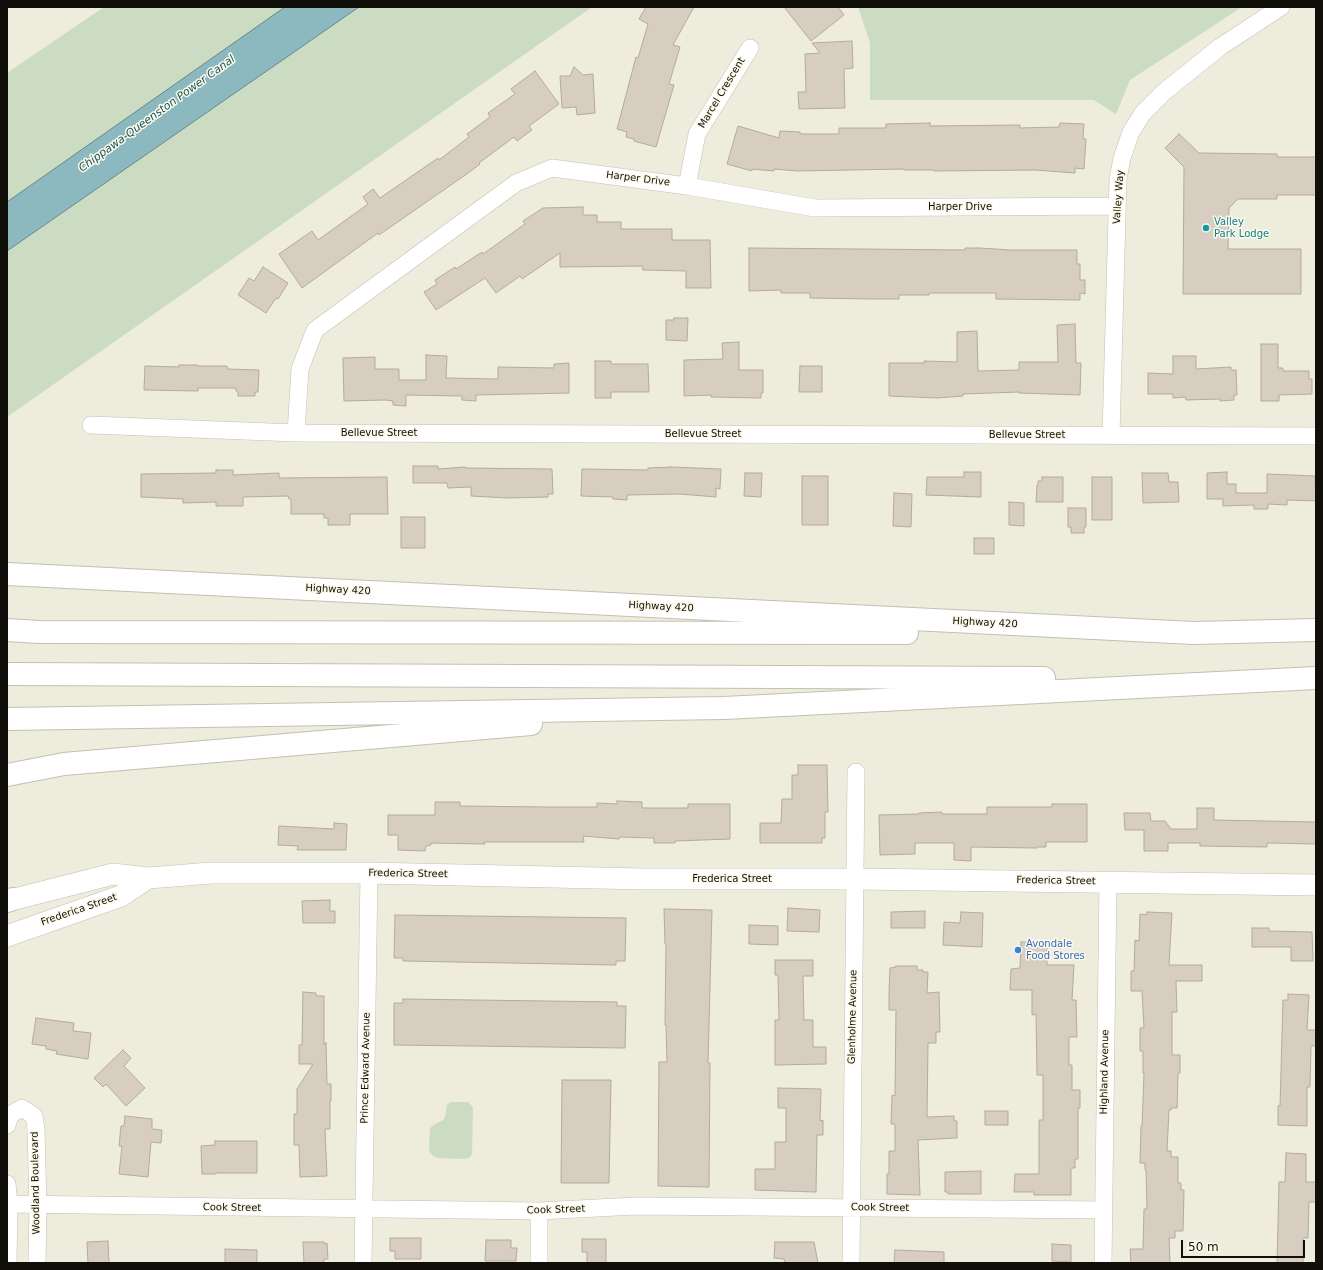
<!DOCTYPE html>
<style>
body{margin:0}
#map{position:relative;width:1323px;height:1270px;overflow:hidden;background:#eeecdc;font-family:"DejaVu Sans",sans-serif}
canvas{display:block}
.frame{position:absolute;inset:0;border:8px solid #100f0a;pointer-events:none}
.scale{position:absolute;left:1181px;top:1240px;width:124px;height:18px;box-sizing:border-box;border:2px solid #100f0a;border-top:0;padding-left:5px;font-size:12px;line-height:14px;white-space:nowrap;color:#100f0a;-webkit-text-stroke:3px #fcf9e9;paint-order:stroke}
</style>
<div id="map">
<canvas width="1323" height="1270"></canvas>
<div class="frame"></div>
<div class="scale">50 m</div>
</div>
<script>
const context = document.querySelector('canvas').getContext('2d');
context.lineJoin = 'round';
function fillPath(path, color) {
  context.fillStyle = color;
  context.fill(path, 'evenodd');
}
function poly(rows) {
  const path = new Path2D();
  for (const r of rows) {
    path.moveTo(r[0], r[1]);
    for (let i = 2; i < r.length; i += 2) path.lineTo(r[i], r[i + 1]);
  }
  return path;
}
function trace(path, color, width, dash) {
  context.strokeStyle = color;
  context.lineWidth = width;
  context.lineCap = dash ? 'butt' : 'round';
  context.setLineDash(dash || []);
  context.stroke(path);
}
function write(font, color, halo, rows, align = 'center') {
  context.font = font + ' "DejaVu Sans",sans-serif';
  context.lineWidth = 3;
  context.setLineDash([]);
  context.textBaseline = 'middle';
  context.strokeStyle = halo;
  context.fillStyle = color;
  for (const [text, x, y, turn = 0] of rows) {
    context.save();
    context.translate(x, y);
    context.rotate((+turn || 0) * Math.PI / 180);
    context.textAlign = isNaN(turn) ? turn : align;
    if (halo) context.strokeText(text, 0, 0);
    context.fillText(text, 0, 0);
    context.restore();
  }
}
const green = poly([
 [104,7,286,7,7,203,7,73],
 [359,7,592,7,7,417,7,251],
 [858,7,1242,7,1130,80,1116,114,1094,100,870,100,870,43],
 [450,1102,468,1102,473,1107,472,1154,469,1158,464,1159,438,1158,433,1156,429,1151,430,1128,435,1124,443,1120,445,1117,447,1105]
]);
const water = poly([
 [285,7,359,7,7,251,7,202,285,7]
]);
const building = poly([
 [646,7,694,7,673,45,680,47,669,84,674,85,656,147,634,141,634,139,626,137,627,132,617,129,636,57,638,58,648,24,639,19,646,7],
 [784,7,838,7,844,15,811,41,784,7],
 [852,41,853,68,844,69,845,108,799,109,798,92,806,92,805,54,820,53,812,43,852,41],
 [574,67,583,75,593,74,595,113,577,115,576,107,562,108,560,76,570,76,574,67],
 [535,71,559,104,529,126,532,130,517,141,514,137,479,163,480,164,471,171,379,235,378,233,302,288,279,254,312,231,318,240,368,204,363,197,373,189,380,198,438,158,439,160,469,137,467,134,490,117,488,113,515,94,511,89,535,71],
 [930,123,930,126,1020,125,1020,128,1059,127,1060,123,1084,124,1083,139,1086,139,1084,169,1075,168,1075,173,1035,170,934,171,934,170,904,170,904,169,797,171,774,169,774,171,752,169,752,171,727,164,738,126,779,138,780,131,800,132,800,134,839,134,839,128,886,128,886,124,930,123],
 [1179,134,1199,153,1277,154,1277,157,1316,157,1316,195,1277,195,1277,199,1238,199,1229,208,1228,249,1301,249,1301,294,1183,294,1184,167,1165,148,1179,134],
 [583,207,583,215,597,215,597,222,621,222,621,229,672,229,672,240,710,240,711,288,686,288,686,271,643,270,642,266,560,267,560,253,522,279,520,276,496,293,485,278,436,310,424,292,437,284,435,280,455,267,456,269,482,252,483,254,525,224,523,221,543,208,583,207],
 [749,248,965,250,965,248,979,248,1011,250,1077,250,1077,264,1080,264,1080,280,1085,280,1085,294,1080,293,1080,300,996,299,996,293,929,293,929,295,899,295,899,299,873,299,810,298,810,293,781,293,781,290,749,291,749,248],
 [263,267,288,283,278,299,276,298,266,313,238,295,249,278,254,281,263,267],
 [674,318,688,318,687,341,666,340,666,320,674,320,674,318],
 [1075,324,1076,363,1081,363,1080,395,1019,393,1019,392,963,394,963,396,937,398,889,396,889,363,924,363,924,361,957,362,957,332,977,331,978,371,1019,370,1019,362,1058,362,1057,325,1075,324],
 [739,342,739,370,763,370,763,393,761,393,761,398,711,397,711,395,684,396,684,360,723,359,722,343,739,342],
 [1261,344,1278,344,1278,368,1283,368,1283,371,1309,371,1309,379,1312,379,1312,394,1279,395,1279,401,1261,401,1261,344],
 [426,355,447,356,446,378,498,379,498,367,554,368,554,364,569,363,569,393,476,395,476,401,462,400,462,396,406,395,406,406,393,405,393,401,385,400,344,401,343,358,375,357,375,369,399,369,399,380,426,380,426,355],
 [1173,356,1196,356,1196,369,1231,367,1231,370,1236,370,1237,395,1234,395,1234,400,1220,401,1220,399,1186,400,1185,397,1173,398,1173,394,1148,394,1148,373,1173,374,1173,356],
 [595,361,611,361,611,364,648,364,649,392,611,392,611,398,595,398,595,361],
 [179,365,198,365,198,366,227,366,228,369,259,370,258,392,255,392,255,396,238,396,238,392,236,391,236,388,198,388,198,391,144,390,145,366,179,367,179,365],
 [800,366,822,366,822,392,799,392,800,366],
 [413,466,438,466,438,469,465,467,465,468,552,469,553,494,548,494,548,497,507,498,471,496,471,487,448,488,447,483,413,483,413,466],
 [671,467,721,469,720,489,716,488,716,497,680,494,627,495,627,500,613,499,613,497,581,496,582,469,648,470,648,468,671,467],
 [216,470,233,470,233,475,279,473,279,478,387,477,388,514,350,514,350,525,328,525,328,518,324,518,324,514,291,514,291,499,289,499,288,496,243,497,243,506,216,506,216,502,183,503,183,499,141,497,141,474,216,473,216,470],
 [964,472,981,472,981,497,926,495,927,477,964,477,964,472],
 [1227,472,1227,484,1236,484,1236,493,1267,493,1267,474,1315,476,1316,501,1287,500,1287,505,1268,504,1268,509,1254,509,1254,505,1223,506,1223,499,1207,499,1207,473,1227,472],
 [745,473,762,473,761,497,744,496,745,473],
 [1142,473,1168,473,1169,482,1178,482,1179,502,1143,503,1142,473],
 [802,476,828,476,828,525,802,525,802,476],
 [1042,477,1063,477,1063,502,1036,502,1037,485,1038,484,1038,481,1042,481,1042,477],
 [1092,477,1112,477,1112,520,1092,520,1092,477],
 [894,493,912,494,911,527,893,526,894,493],
 [1009,502,1024,503,1024,526,1009,525,1009,502],
 [1068,508,1086,508,1086,527,1084,527,1084,533,1071,533,1071,527,1068,527,1068,508],
 [401,517,425,517,425,548,401,548,401,517],
 [974,538,994,538,994,554,974,554,974,538],
 [798,765,827,765,828,812,825,812,825,838,822,838,822,843,760,843,760,823,781,823,782,799,792,799,792,775,798,775,798,765],
 [617,801,642,802,642,808,688,808,688,804,730,804,730,839,675,841,675,843,654,843,654,838,620,837,619,839,583,836,584,842,484,842,485,844,431,843,431,845,426,846,425,851,398,850,398,835,388,835,388,815,435,815,435,802,460,802,460,806,547,807,597,807,597,803,617,804,617,801],
 [1052,804,1087,804,1087,842,1046,842,1046,847,1037,847,1037,848,971,847,971,861,954,860,954,843,915,843,915,854,880,855,879,815,919,814,919,813,942,812,942,814,987,814,987,807,1052,807,1052,804],
 [1197,808,1214,808,1214,820,1316,822,1316,844,1267,843,1267,847,1200,846,1200,843,1168,843,1168,851,1144,851,1144,830,1125,830,1124,813,1150,813,1151,821,1165,821,1171,829,1197,829,1197,808],
 [334,823,347,824,346,850,297,850,298,846,278,845,279,826,334,829,334,823],
 [330,900,330,911,335,911,335,923,303,923,302,901,330,900],
 [788,908,820,910,819,932,787,931,788,908],
 [664,909,712,910,708,1063,710,1063,709,1187,658,1186,659,1062,667,1062,666,1025,665,1025,666,944,665,944,664,909],
 [925,911,925,928,891,928,891,912,925,911],
 [961,912,983,913,982,947,943,945,944,922,960,923,961,912],
 [1147,912,1172,913,1169,965,1202,965,1202,981,1176,981,1177,1012,1172,1012,1172,1055,1180,1055,1180,1073,1178,1073,1177,1108,1171,1108,1171,1110,1169,1110,1167,1151,1171,1151,1171,1157,1178,1157,1178,1183,1181,1183,1181,1190,1184,1190,1183,1231,1175,1231,1175,1238,1169,1238,1170,1263,1131,1263,1130,1249,1143,1249,1144,1209,1147,1209,1146,1170,1145,1170,1145,1163,1140,1163,1141,1126,1142,1126,1144,1073,1143,1073,1143,1051,1140,1051,1140,1028,1144,1028,1142,991,1131,991,1131,971,1134,971,1135,940,1139,941,1140,914,1147,915,1147,912],
 [395,915,626,918,625,961,616,961,616,965,403,961,403,958,394,958,395,915],
 [749,925,778,926,778,945,749,944,749,925],
 [1252,928,1269,928,1269,931,1312,932,1313,961,1291,961,1291,947,1252,947,1252,928],
 [1021,942,1047,942,1047,965,1074,965,1072,1000,1076,1000,1077,1037,1069,1037,1069,1065,1072,1065,1072,1090,1080,1090,1080,1108,1078,1108,1078,1159,1075,1159,1075,1168,1071,1168,1071,1195,1034,1195,1034,1192,1014,1192,1015,1174,1039,1174,1039,1120,1043,1120,1043,1075,1037,1075,1036,1014,1032,1015,1032,990,1010,990,1011,969,1020,968,1021,942],
 [775,960,813,960,813,976,803,976,804,1020,813,1020,813,1047,826,1047,826,1064,775,1065,775,1020,779,1020,778,975,775,975,775,960],
 [896,966,917,966,917,970,923,970,923,972,928,972,927,993,939,992,940,1032,936,1032,936,1043,928,1043,927,1117,954,1116,954,1121,957,1121,957,1138,918,1140,920,1195,887,1194,887,1174,889,1174,889,1151,895,1151,895,1124,891,1124,892,1095,895,1096,896,1010,889,1010,889,993,890,968,896,967,896,966],
 [303,992,316,993,316,996,324,996,324,1045,326,1042,327,1084,331,1084,331,1101,330,1101,330,1129,325,1129,327,1176,300,1177,299,1145,294,1145,294,1114,297,1114,297,1089,313,1064,299,1064,299,1045,302,1045,303,992],
 [1288,994,1309,995,1307,1030,1316,1030,1316,1046,1311,1046,1310,1087,1307,1087,1307,1126,1278,1125,1278,1106,1280,1106,1283,1000,1288,1000,1288,994],
 [403,999,617,1002,617,1006,626,1006,625,1048,394,1045,394,1003,403,1003,403,999],
 [36,1018,74,1023,73,1031,91,1033,88,1059,56,1054,57,1051,46,1049,46,1046,32,1044,36,1018],
 [123,1050,131,1058,124,1066,145,1088,126,1106,106,1084,103,1087,94,1078,123,1050],
 [562,1080,611,1080,609,1183,561,1183,562,1080],
 [778,1088,821,1089,820,1121,823,1120,823,1135,817,1135,816,1192,755,1190,755,1169,775,1169,775,1142,786,1142,786,1108,778,1108,778,1088],
 [985,1111,1008,1111,1008,1125,985,1125,985,1111],
 [125,1116,152,1119,152,1129,162,1130,161,1143,151,1142,148,1177,119,1174,122,1146,119,1146,121,1126,124,1126,125,1116],
 [215,1141,257,1141,257,1173,216,1173,216,1174,202,1174,201,1146,215,1145,215,1141],
 [1286,1153,1306,1154,1306,1182,1316,1182,1316,1202,1309,1202,1308,1238,1303,1238,1303,1263,1277,1263,1279,1182,1285,1182,1286,1153],
 [981,1171,981,1194,948,1194,948,1192,945,1192,945,1172,981,1171],
 [390,1238,421,1238,421,1259,395,1259,395,1251,390,1251,390,1238],
 [582,1239,606,1239,606,1263,587,1263,587,1252,582,1252,582,1239],
 [486,1240,511,1240,511,1248,517,1248,516,1261,485,1261,486,1240],
 [108,1241,109,1263,88,1263,87,1242,108,1241],
 [303,1242,324,1242,324,1244,327,1243,328,1259,324,1259,324,1263,304,1263,303,1242],
 [775,1242,814,1242,818,1263,785,1263,784,1259,774,1258,775,1242],
 [1052,1244,1071,1245,1071,1262,1052,1261,1052,1244],
 [225,1249,257,1250,257,1263,225,1263,225,1249],
 [895,1250,944,1252,944,1263,894,1263,895,1250]
]);
const minor = poly([
 [687,186,697,134,750,48],
 [91,425,296,433,1316,436],
 [296,433,300,369,315,330,516,183,552,168,687,186,815,208,1117,206],
 [1111,435,1118,179,1122,158,1131,132,1143,113,1164,92,1220,47,1281,7],
 [7,1125,10,1115,22,1108,34,1116,36,1129,38,1206,37,1263],
 [7,1184,9,1204,8,1263],
 [9,1204,539,1211,636,1206,1104,1210],
 [539,1211,539,1263],
 [363,1263,369,873],
 [851,1263,856,772],
 [1103,1263,1108,881]
]);
const tertiary = poly([
 [7,901,113,874,148,878,211,873,369,873,644,879,855,879,1316,885],
 [7,936,121,896,148,878]
]);
const motorway = poly([
 [7,574,1194,633,1316,630],
 [7,630,39,632,907,633],
 [7,674,1044,678],
 [7,719,724,708,1316,678],
 [7,775,64,764,531,724],
 [7,901,13,899]
]);
const markers = [
 [1206,228,4,"#0f9aa8"],
 [1018,950,4,"#3f7fe0"]
];
const streetNames = [
 ["Marcel Crescent",722,93,-59],
 ["Harper Drive",638,179,7],
 ["Valley Way",1119,197,-86],
 ["Harper Drive",960,207],
 ["Bellevue Street",379,433],
 ["Bellevue Street",703,434],
 ["Bellevue Street",1027,435],
 ["Highway 420",338,590,3],
 ["Highway 420",661,607,3],
 ["Highway 420",985,623,3],
 ["Frederica Street",408,874,1],
 ["Frederica Street",732,879],
 ["Frederica Street",1056,881,1],
 ["Frederica Street",79,910,-19],
 ["Glenholme Avenue",853,1017,-89],
 ["Prince Edward Avenue",366,1068,-89],
 ["Highland Avenue",1105,1072,-89],
 ["Woodland Boulevard",36,1183,-91],
 ["Cook Street",232,1208,1],
 ["Cook Street",880,1208,1],
 ["Cook Street",556,1210,-2]
];
const cultureNames = [
 ["Valley",1214,222],
 ["Park Lodge",1214,234]
];
const shopNames = [
 ["Avondale",1026,944],
 ["Food Stores",1026,956]
];
const waterNames = [
 ["Chippawa-Queenston Power Canal",157,114,-36]
];
fillPath(green, '#cbdcc2');
fillPath(water, '#8cb9c0');
trace(water, '#678689', 1);
fillPath(building, '#d7cdc0');
trace(building, '#b4aa9d', 1);
trace(minor, '#c3c0b1', 18);
trace(tertiary, '#c3c0b1', 22);
trace(motorway, '#c3c0b1', 24);
trace(minor, '#fff', 17);
trace(tertiary, '#fff', 21);
trace(motorway, '#fff', 22);
for (const [x, y, r, color] of markers) {
  const dot = new Path2D();
  dot.arc(x, y, r, 0, 2 * Math.PI);
  context.fillStyle = color;
  context.fill(dot);
  trace(dot, '#fcf9e9', 1.5);
}
write('10px', '#100f0a', '#fcf9e9', streetNames);
write('10px', '#0d838f', '#fcf9e9', cultureNames, 'left');
write('10px', '#366cbe', '#fcf9e9', shopNames, 'left');
write('italic 11px', '#15545d', '#fcf9e9', waterNames);
</script>
